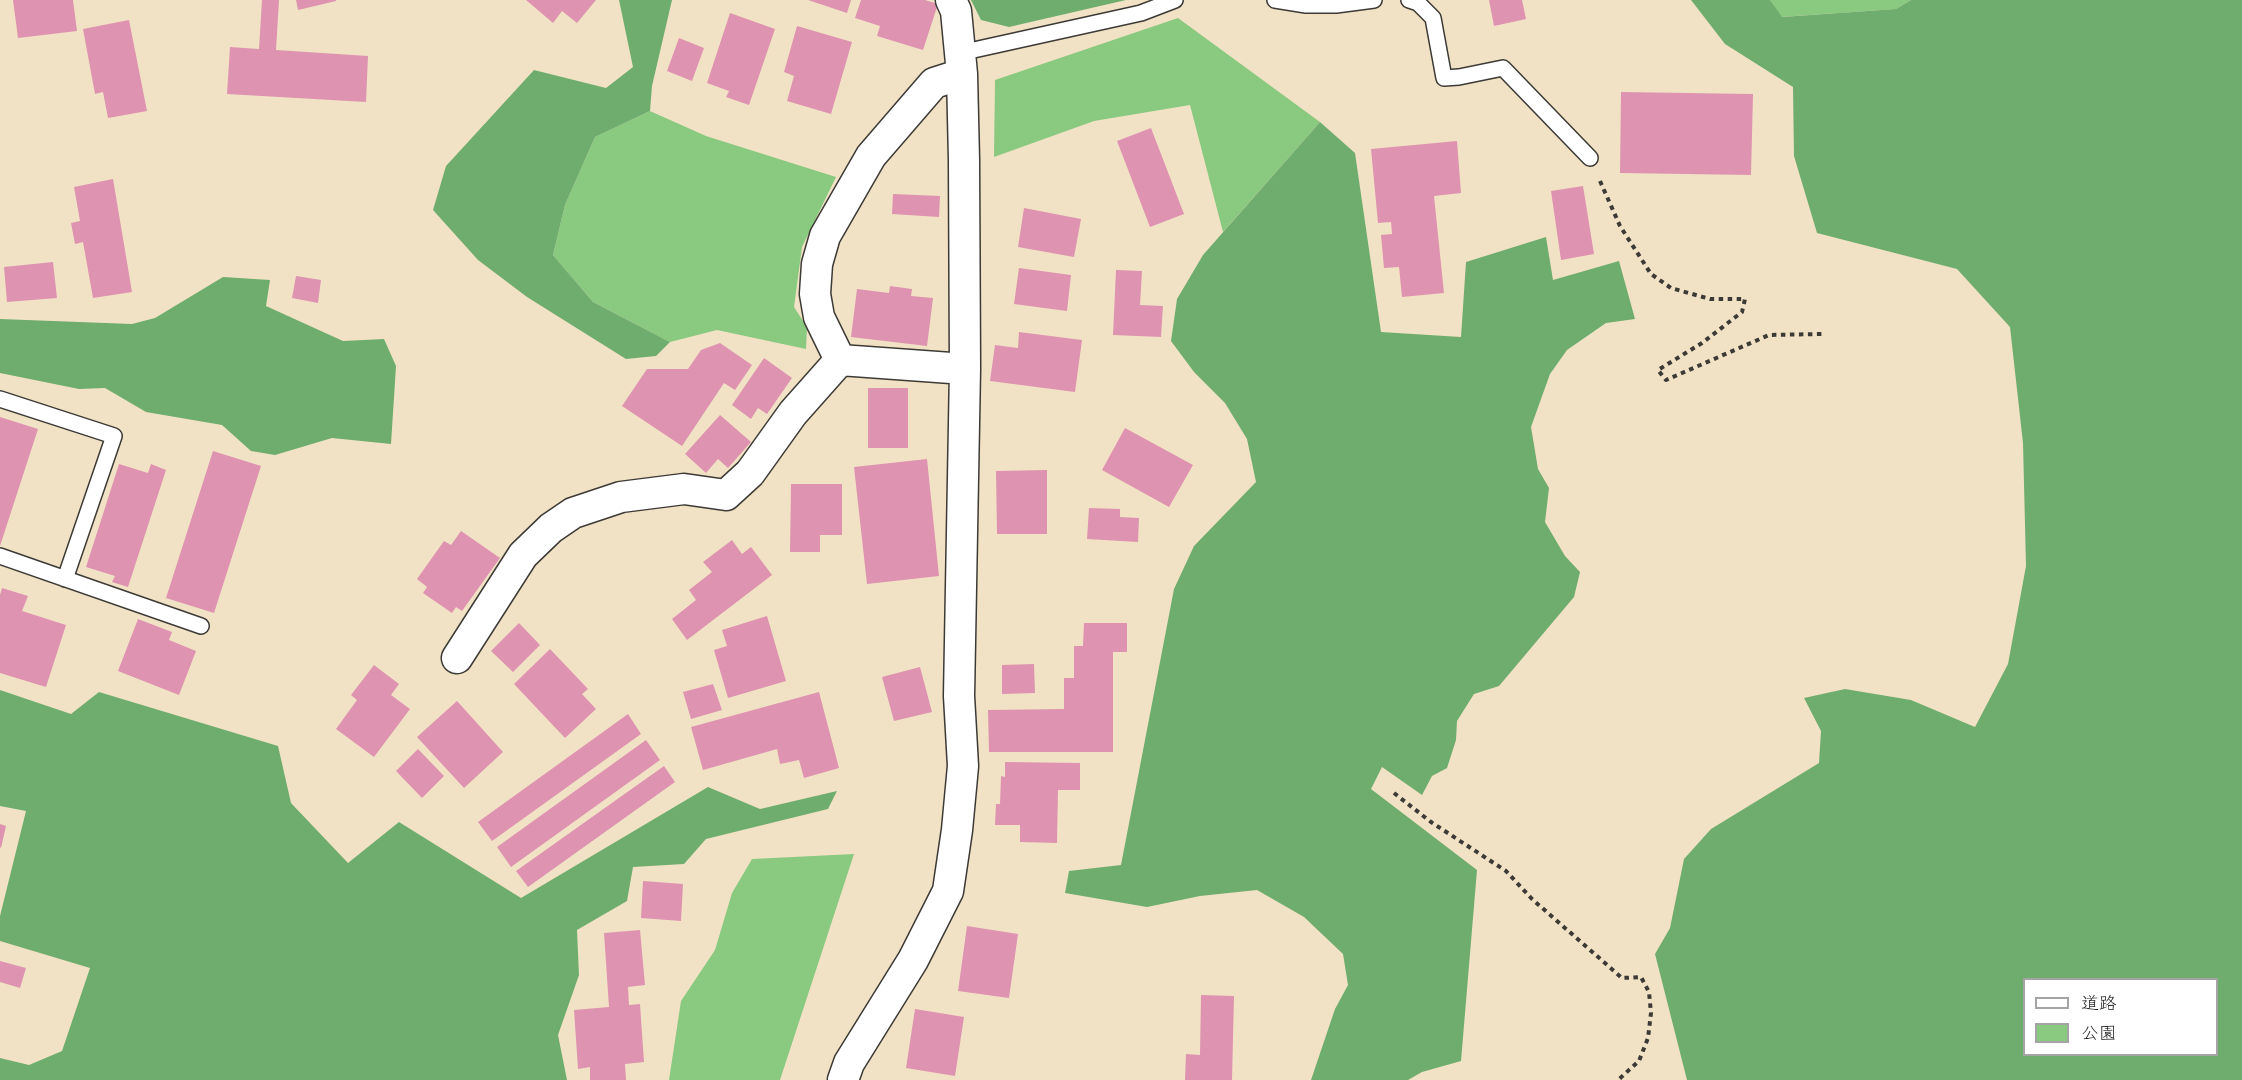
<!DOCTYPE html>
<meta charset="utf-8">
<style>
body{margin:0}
#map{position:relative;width:2242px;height:1080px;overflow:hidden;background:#f2e2c5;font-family:Sriracha,"Klee One",sans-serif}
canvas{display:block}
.legend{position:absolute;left:2023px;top:978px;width:195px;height:78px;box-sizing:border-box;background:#fff;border:2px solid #a4a4a4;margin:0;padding:8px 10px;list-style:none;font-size:18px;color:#1c1c1c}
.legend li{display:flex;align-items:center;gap:12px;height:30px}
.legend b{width:30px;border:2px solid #a4a4a4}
</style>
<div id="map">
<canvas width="2242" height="1080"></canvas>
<ul class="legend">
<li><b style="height:8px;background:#fff"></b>道路</li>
<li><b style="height:16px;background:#8ac980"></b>公園</li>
</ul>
</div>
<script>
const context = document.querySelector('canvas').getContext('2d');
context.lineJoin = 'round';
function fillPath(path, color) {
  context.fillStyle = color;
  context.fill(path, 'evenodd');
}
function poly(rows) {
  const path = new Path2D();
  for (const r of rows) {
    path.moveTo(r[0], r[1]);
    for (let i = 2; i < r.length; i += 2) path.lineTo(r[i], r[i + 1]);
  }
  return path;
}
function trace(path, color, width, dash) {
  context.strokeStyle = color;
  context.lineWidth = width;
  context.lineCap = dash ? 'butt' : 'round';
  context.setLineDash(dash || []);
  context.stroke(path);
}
const green = poly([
 [1770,0,1911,0,1896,9,1781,17],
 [1178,18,1320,122,1223,232,1190,105,1094,121,994,157,995,80],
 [650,111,706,136,836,177,802,247,794,307,807,327,806,349,717,330,670,342,593,302,553,255,565,205,595,137],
 [854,854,780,1080,669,1080,681,1001,715,950,732,893,752,859]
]);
const forest = poly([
 [619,0,672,0,652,86,650,111,595,137,565,205,553,255,593,302,670,342,656,356,626,359,527,297,478,260,433,210,446,166,534,70,606,88,633,67],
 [971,0,1126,0,1009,27,981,20],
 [1691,0,1770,0,1782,17,1896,9,1911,0,2242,0,2242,1080,1687,1080,1655,954,1670,928,1684,859,1711,829,1819,763,1821,731,1804,698,1845,689,1911,700,1975,727,2008,664,2026,566,2023,443,2010,327,1957,269,1817,233,1794,156,1793,87,1725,44],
 [2024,980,2216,980,2216,1054,2024,1054],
 [1320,122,1355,153,1381,332,1461,337,1466,262,1546,237,1553,280,1619,261,1635,319,1606,323,1567,350,1550,374,1531,427,1538,469,1549,488,1545,522,1565,556,1580,572,1574,597,1499,686,1474,694,1457,721,1456,740,1447,768,1432,776,1422,795,1382,767,1371,789,1477,870,1461,1061,1422,1072,1408,1080,1311,1080,1335,1009,1348,985,1343,954,1304,917,1257,890,1200,896,1147,907,1065,893,1069,871,1121,865,1174,589,1194,546,1256,482,1247,439,1225,403,1194,372,1171,341,1177,299,1203,255],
 [223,277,270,280,266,306,343,341,384,339,396,366,391,444,332,438,275,455,251,451,222,425,146,412,105,388,79,389,0,373,0,319,132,324,155,318],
 [0,690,71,714,99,692,278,746,291,803,348,863,399,822,521,898,708,787,760,809,837,791,828,809,706,839,684,864,633,867,627,901,577,930,579,975,558,1035,567,1080,0,1080,0,1058,29,1065,62,1051,90,968,0,941,0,916,26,811,0,806]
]);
const building = poly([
 [13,0,73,0,77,31,18,38],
 [262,0,279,0,276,50,368,56,366,102,227,94,230,47,259,49],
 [296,0,336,0,336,1,298,10],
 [526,0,596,0,577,23,562,11,553,23],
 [808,0,851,0,847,13],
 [861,0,925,0,938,4,923,50,877,36,880,26,855,18],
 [1489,0,1522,0,1526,19,1494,26],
 [730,13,775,29,749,105,726,97,729,91,707,83],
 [129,20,147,111,108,118,103,92,95,94,83,29],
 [797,26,852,42,831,114,787,101,794,76,784,72],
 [679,38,704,48,692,81,667,71],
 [1621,92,1753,94,1751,175,1620,173],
 [1151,128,1184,214,1150,227,1117,141],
 [1457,141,1461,193,1434,196,1444,293,1402,297,1399,267,1384,268,1381,235,1392,234,1391,222,1378,223,1371,149],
 [113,179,132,292,93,298,83,242,75,244,71,223,80,221,74,187],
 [1583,186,1594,254,1561,260,1551,191],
 [893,194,940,196,939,217,892,214],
 [1024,208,1081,219,1074,257,1018,247],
 [53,262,57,298,7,302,4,267],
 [1019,268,1071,275,1067,311,1014,304],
 [1116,270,1142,271,1140,305,1163,306,1161,337,1113,335],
 [296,276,321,280,318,303,292,298],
 [890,286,912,289,911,296,933,298,927,346,851,337,857,289,889,293],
 [1019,332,1082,340,1075,392,990,381,995,345,1018,348],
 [720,343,752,365,735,390,724,383,682,446,622,406,647,369,688,369,701,350],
 [764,358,792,378,767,414,758,408,751,419,732,405],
 [868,388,908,388,908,448,868,448],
 [720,415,751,442,728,468,718,459,706,473,685,454],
 [0,417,38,429,0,546],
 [1125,428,1193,465,1169,507,1102,470],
 [213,451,261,466,214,613,166,598],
 [927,459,939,576,867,584,854,467],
 [119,464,148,473,151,464,166,470,128,587,112,582,115,576,86,567],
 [1047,470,1047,534,997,534,996,471],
 [791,484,842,484,842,535,820,535,820,552,790,552],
 [1089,508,1120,509,1120,517,1139,518,1138,542,1087,539],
 [461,531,500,558,462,611,456,607,452,613,423,593,427,587,417,579,444,541,451,545],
 [732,540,742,554,751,547,772,575,687,640,672,619,696,600,689,590,712,572,703,562],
 [2,588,28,596,22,611,66,625,46,687,0,673,0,595],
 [767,616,786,681,728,698,714,650,727,646,722,630],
 [138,619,172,632,169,640,196,651,179,695,118,671],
 [519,623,540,645,513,672,491,651],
 [1084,623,1127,623,1127,652,1113,652,1113,752,989,752,988,710,1064,709,1064,678,1074,678,1074,646,1083,646],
 [550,649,588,689,582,694,596,709,565,738,514,684],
 [1034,664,1035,693,1002,694,1002,665],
 [374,665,399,684,391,695,410,709,374,757,336,729,357,700,351,695],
 [920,667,932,712,894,721,882,677],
 [713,684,722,710,691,719,683,692],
 [819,692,839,768,804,778,799,760,780,764,777,749,703,770,691,727],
 [457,701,503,752,464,788,417,737],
 [628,714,641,734,492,841,478,822],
 [646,740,660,760,511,867,497,847],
 [418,749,444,776,422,798,396,771],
 [1005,762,1080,763,1080,790,1058,790,1057,843,1020,842,1020,825,995,825,996,804,1000,804,1001,776,1005,777],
 [664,766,675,782,528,887,516,871],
 [0,824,6,826,1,848,0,847],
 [643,881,683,884,681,921,641,918],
 [967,926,1018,934,1009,998,958,991],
 [640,930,645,985,628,987,629,1005,640,1004,644,1062,625,1064,626,1080,590,1080,590,1067,578,1069,574,1010,609,1007,604,933],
 [0,961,26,968,20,988,0,982],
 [1201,995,1234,996,1232,1080,1185,1080,1186,1054,1200,1055],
 [915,1009,964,1017,955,1076,906,1068]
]);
const path = poly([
 [1600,181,1620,226,1651,274,1671,288,1710,299,1745,299,1742,312,1702,343,1658,370,1666,380,1769,335,1823,334],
 [1394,793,1431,822,1506,871,1532,899,1622,978,1641,977,1649,992,1651,1013,1648,1038,1639,1061,1618,1080]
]);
const lane = poly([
 [1275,0,1306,5,1336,5,1374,0],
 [1409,0,1418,3,1433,18,1444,78,1459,77,1503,68,1590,158],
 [960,53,1141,13,1175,0],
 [0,399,114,436,65,579],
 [0,556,201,626]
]);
const street = poly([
 [962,74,934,83,871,156,825,236,817,264,815,294,819,317,840,360,965,369],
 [457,658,523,555,551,528,573,513,621,497,684,489,726,495,750,473,793,413,840,360],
 [843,1080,849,1063,913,960,948,891,957,830,963,766,959,696,965,369,964,160,962,74,956,11,951,0]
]);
fillPath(green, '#8ac980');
fillPath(forest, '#6fad6e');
fillPath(building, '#de93b0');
trace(lane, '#3c3a35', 18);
trace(street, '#3c3a35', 33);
trace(path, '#3c3a35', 4, [4.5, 4.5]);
trace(lane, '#fff', 15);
trace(street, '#fff', 30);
</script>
